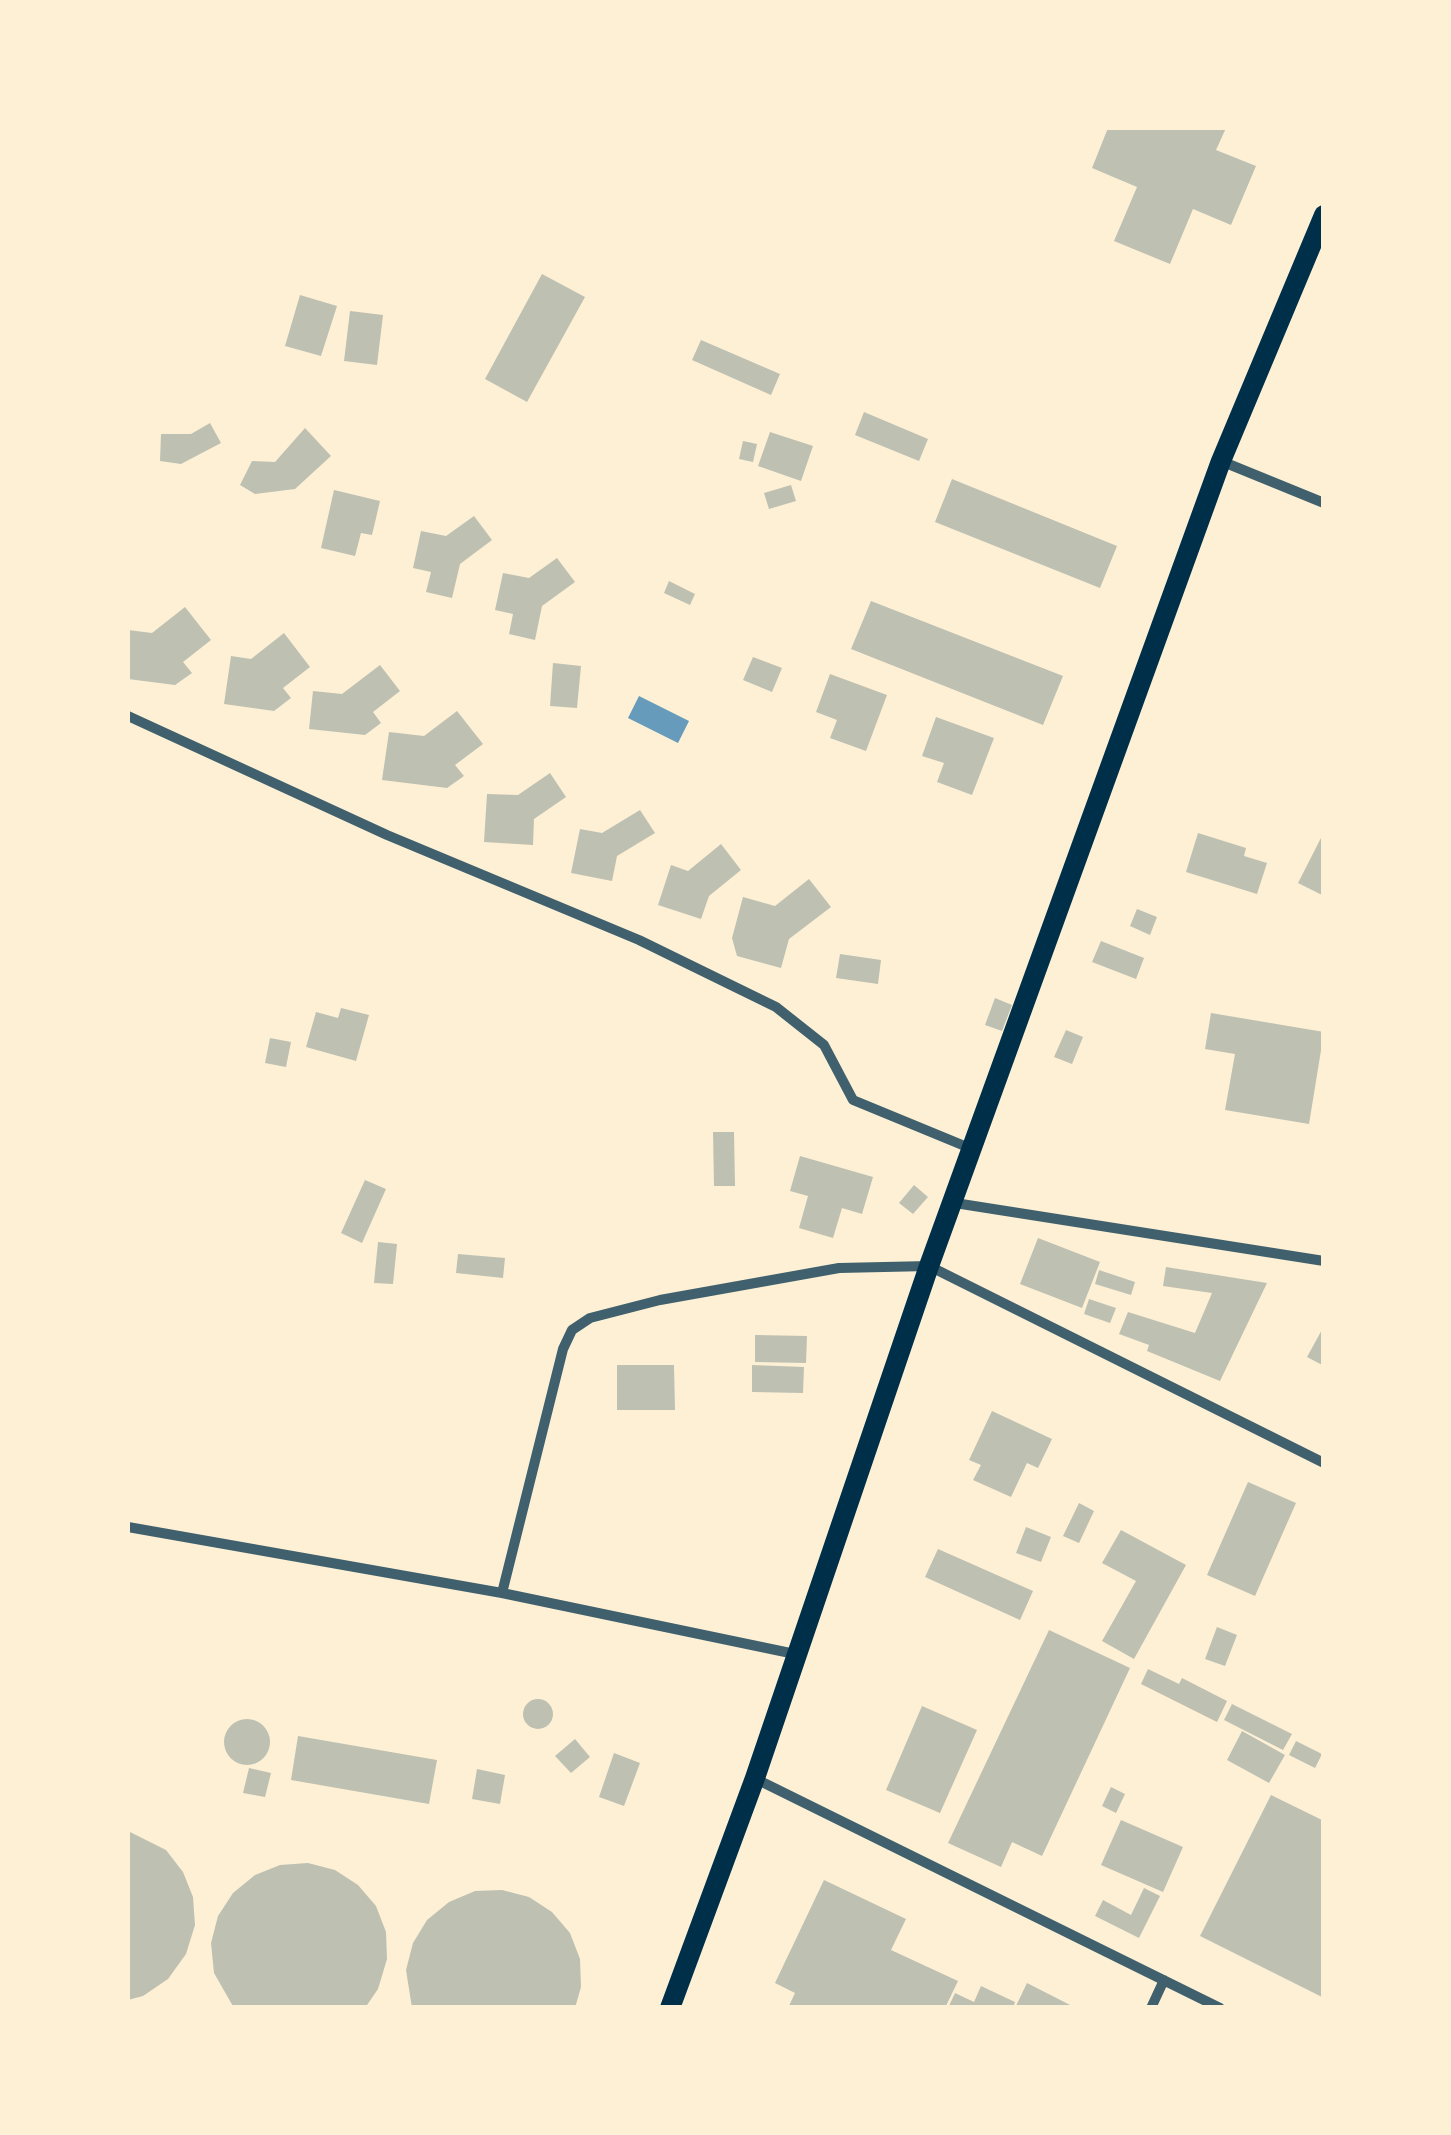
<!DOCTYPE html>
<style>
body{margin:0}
#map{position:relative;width:1451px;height:2135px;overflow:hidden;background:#fdf0d5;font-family:"Space Grotesk",sans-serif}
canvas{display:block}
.frame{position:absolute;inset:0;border:130px solid #fdf0d5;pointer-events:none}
</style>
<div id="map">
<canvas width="1451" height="2135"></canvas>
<div class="frame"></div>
</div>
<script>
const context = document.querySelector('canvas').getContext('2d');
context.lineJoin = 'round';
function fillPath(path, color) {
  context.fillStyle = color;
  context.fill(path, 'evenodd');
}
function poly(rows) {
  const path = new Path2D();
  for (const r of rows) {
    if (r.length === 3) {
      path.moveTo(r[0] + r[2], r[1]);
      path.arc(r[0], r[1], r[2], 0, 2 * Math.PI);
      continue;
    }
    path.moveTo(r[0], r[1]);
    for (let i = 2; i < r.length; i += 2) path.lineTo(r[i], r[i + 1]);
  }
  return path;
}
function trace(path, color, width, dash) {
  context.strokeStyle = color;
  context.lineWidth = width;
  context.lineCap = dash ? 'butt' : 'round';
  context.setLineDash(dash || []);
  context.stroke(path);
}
const water = poly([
 [639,696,689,721,678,743,628,718]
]);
const building = poly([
 [1108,128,1226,128,1216,150,1256,166,1231,225,1193,209,1170,264,1114,241,1137,187,1092,168],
 [542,274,585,297,527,402,485,379],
 [300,295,337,306,321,356,285,346],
 [350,311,383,315,377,365,344,361],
 [701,340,780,374,771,395,692,360],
 [864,412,928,439,919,461,855,435],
 [210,423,221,443,181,464,160,461,161,434,191,434],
 [305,428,331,456,295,489,255,494,240,485,252,461,275,462],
 [770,432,813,446,801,481,758,466],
 [743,441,757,444,753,462,739,459],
 [952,479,1117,546,1100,588,935,522],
 [791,485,796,501,769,509,764,493],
 [334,490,380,501,372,535,361,533,355,556,321,548],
 [474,516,492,540,460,564,452,598,426,592,431,572,413,568,421,531,446,536],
 [557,558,575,582,542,606,535,640,509,634,513,614,495,610,503,573,529,578],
 [669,581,695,594,690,605,664,593],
 [871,601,1063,676,1043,725,851,649],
 [185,607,211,640,183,662,192,673,175,685,128,679,128,630,152,633],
 [284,633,310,667,283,688,291,698,274,711,224,704,231,656,251,659],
 [753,657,782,668,772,692,743,680],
 [553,663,581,666,577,708,550,706],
 [380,665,400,691,373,712,381,723,365,735,309,729,313,691,342,694],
 [830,674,887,695,866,751,830,738,837,720,816,712],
 [457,711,483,744,455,765,464,776,447,788,382,780,389,732,424,736],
 [936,717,994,738,972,795,937,782,944,763,922,756],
 [550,773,566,797,534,819,533,845,484,842,487,794,518,795],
 [640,810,655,833,617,856,612,881,571,873,580,829,602,833],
 [1324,832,1324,896,1298,883],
 [1198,833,1246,848,1244,856,1267,863,1257,894,1186,872],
 [721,844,741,870,709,896,701,919,658,905,671,865,688,871],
 [809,879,831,907,789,939,781,968,737,956,732,938,743,897,775,906],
 [1137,909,1157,917,1150,935,1130,926],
 [1101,941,1144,958,1136,979,1092,962],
 [840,954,881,960,878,984,836,978],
 [995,998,1012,1005,1002,1031,985,1025],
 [341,1008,369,1015,356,1061,306,1047,316,1012,338,1018],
 [1211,1013,1324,1032,1309,1124,1225,1110,1235,1054,1205,1049],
 [1066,1030,1083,1037,1072,1064,1054,1057],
 [270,1038,291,1042,286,1067,265,1063],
 [713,1132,734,1132,735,1186,714,1186],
 [800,1156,873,1177,862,1214,842,1208,833,1238,799,1228,808,1196,790,1191],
 [365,1180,386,1189,362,1243,341,1233],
 [914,1185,928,1197,913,1214,899,1203],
 [1038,1238,1100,1262,1082,1308,1020,1284],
 [378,1242,397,1244,393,1284,374,1283],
 [458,1254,505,1258,503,1278,456,1273],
 [1166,1267,1267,1283,1220,1381,1147,1351,1149,1345,1119,1334,1128,1312,1195,1333,1212,1293,1163,1286],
 [1099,1270,1135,1282,1131,1295,1095,1284],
 [1089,1299,1116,1308,1110,1323,1084,1314],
 [1324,1326,1324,1366,1307,1357],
 [755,1335,807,1336,806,1363,755,1362],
 [617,1365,674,1365,675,1410,617,1410],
 [752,1365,804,1367,803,1393,752,1392],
 [992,1411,1052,1439,1038,1468,1027,1463,1011,1497,973,1480,981,1465,969,1460],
 [1248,1482,1296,1503,1255,1596,1207,1575],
 [1079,1503,1094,1511,1079,1543,1063,1536],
 [1026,1527,1051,1537,1041,1562,1016,1553],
 [1121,1530,1186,1565,1134,1659,1102,1641,1136,1581,1102,1563],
 [938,1549,1033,1591,1020,1620,925,1577],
 [1217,1627,1237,1635,1225,1666,1205,1659],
 [1049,1630,1130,1668,1042,1856,1012,1842,1001,1867,948,1843],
 [1148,1669,1179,1684,1182,1678,1227,1701,1217,1722,1141,1684],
 [538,1714,15],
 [1232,1704,1292,1734,1283,1750,1224,1720],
 [922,1706,977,1730,940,1813,886,1790],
 [247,1742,23],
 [1242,1731,1285,1755,1269,1783,1227,1760],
 [298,1736,437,1760,429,1804,291,1780],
 [575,1739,590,1757,571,1773,555,1756],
 [1296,1741,1322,1754,1315,1768,1289,1755],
 [614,1753,640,1763,624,1806,599,1797],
 [249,1768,271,1773,265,1797,243,1793],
 [477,1769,505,1775,500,1804,472,1799],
 [1111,1787,1125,1794,1116,1813,1102,1806],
 [1271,1795,1324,1821,1324,1998,1200,1936],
 [1121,1820,1183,1847,1163,1892,1101,1865],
 [128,1831,166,1850,183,1872,193,1897,195,1925,186,1954,168,1979,143,1996,128,2000],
 [308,1863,335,1870,358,1885,376,1906,386,1932,387,1959,378,1989,365,2008,234,2008,214,1973,211,1943,218,1916,233,1893,255,1875,280,1865],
 [824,1880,906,1919,891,1950,958,1981,945,2008,788,2008,795,1993,775,1983],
 [1144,1888,1160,1896,1139,1938,1095,1916,1103,1900,1131,1915],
 [502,1890,529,1897,552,1912,570,1933,580,1959,581,1987,575,2008,412,2008,406,1970,413,1943,427,1920,449,1902,475,1891],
 [1027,1983,1076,2008,1015,2008],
 [981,1986,1015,2002,1013,2008,948,2008,955,1993,974,2002]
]);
const minor = poly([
 [1221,461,1324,503],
 [128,716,387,835,639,940,776,1007,824,1045,853,1100,972,1149],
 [955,1203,1324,1261],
 [128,1527,502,1593,795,1654],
 [502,1593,563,1349,572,1330,590,1318,660,1300,839,1268,929,1266,1324,1463],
 [756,1779,1220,2008],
 [1151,2008,1164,1980]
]);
const secondary = poly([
 [670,2008,755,1778,929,1266,1221,461,1324,215]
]);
fillPath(water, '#669bbc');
fillPath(building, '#bec0b2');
trace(minor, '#3f606c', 10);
trace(secondary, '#003049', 20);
</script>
